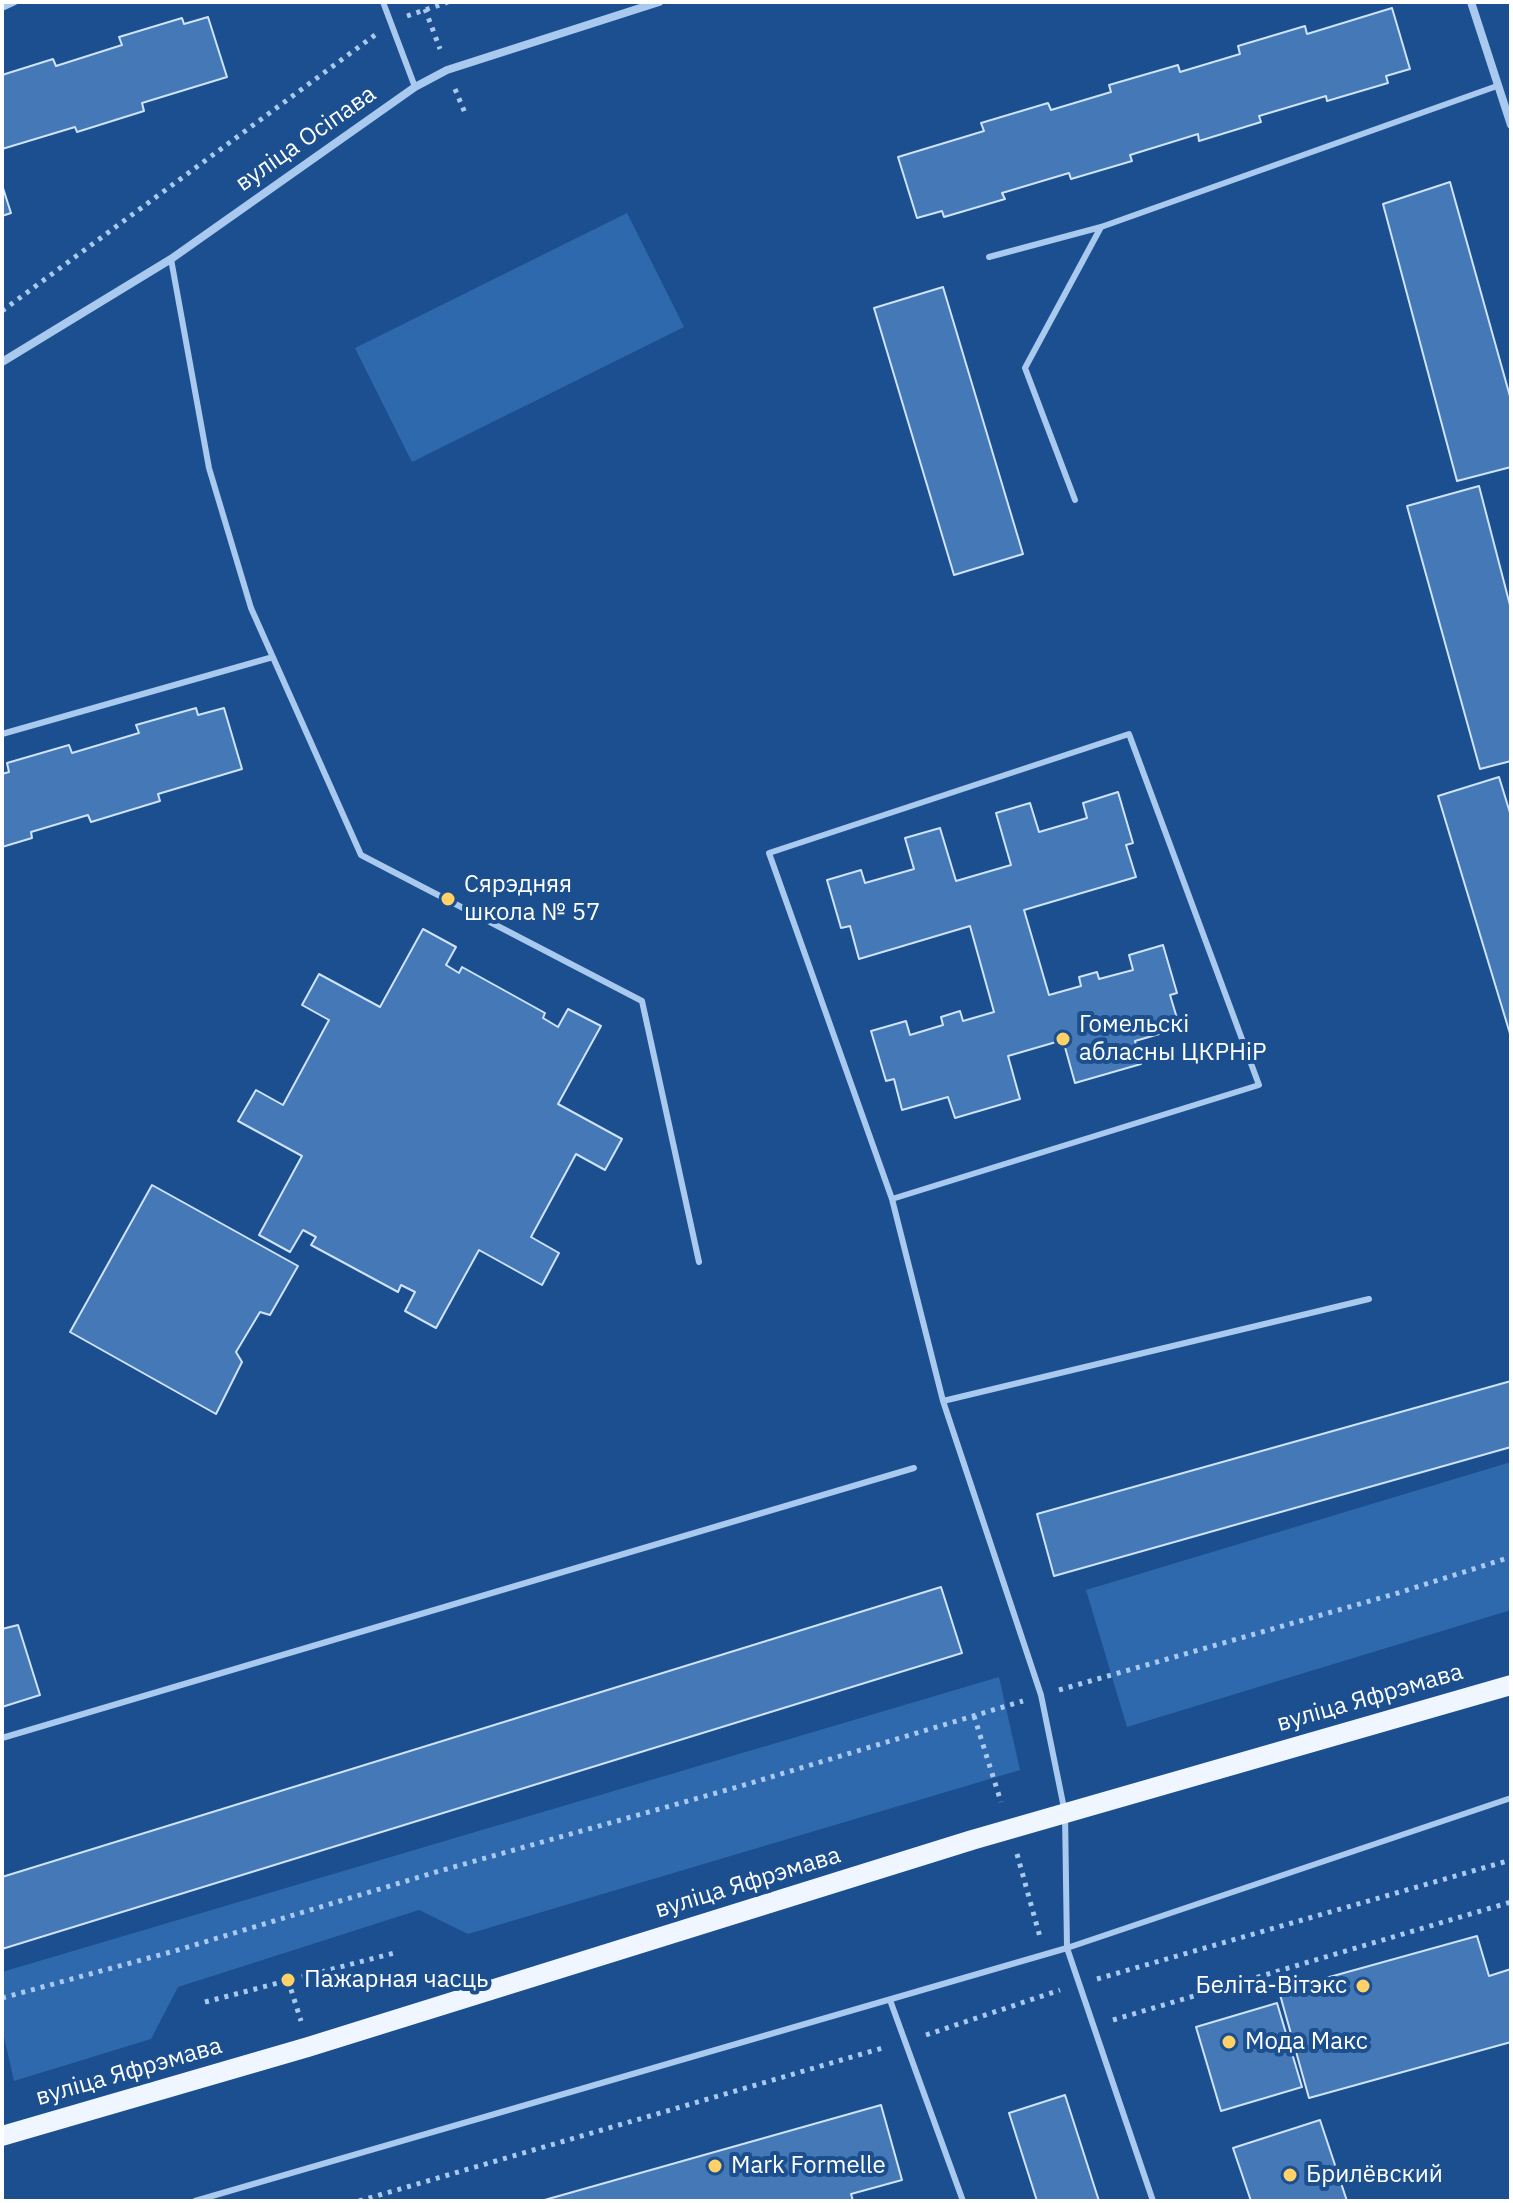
<!DOCTYPE html>
<meta charset="utf-8">
<style>
body{margin:0}
#map{position:relative;width:1513px;height:2203px;overflow:hidden;background:#1b4f8f;font-family:"IBM Plex Sans",sans-serif}
canvas{display:block}
.frame{position:absolute;inset:0;border:4px solid #fff;pointer-events:none}
</style>
<div id="map">
<canvas width="1513" height="2203"></canvas>
<div class="frame"></div>
</div>
<script>
const context = document.querySelector('canvas').getContext('2d');
context.lineJoin = 'round';
function fillPath(path, color) {
  context.fillStyle = color;
  context.fill(path, 'evenodd');
}
function poly(rows) {
  const path = new Path2D();
  for (const r of rows) {
    path.moveTo(r[0], r[1]);
    for (let i = 2; i < r.length; i += 2) path.lineTo(r[i], r[i + 1]);
  }
  return path;
}
function trace(path, color, width, dash) {
  context.strokeStyle = color;
  context.lineWidth = width;
  context.lineCap = dash ? 'butt' : 'round';
  context.setLineDash(dash || []);
  context.stroke(path);
}
function write(font, color, halo, rows, align = 'center') {
  context.font = font + ' "IBM Plex Sans",sans-serif';
  context.lineWidth = 8;
  context.setLineDash([]);
  context.textBaseline = 'middle';
  context.strokeStyle = halo;
  context.fillStyle = color;
  for (const [text, x, y, turn = 0] of rows) {
    context.save();
    context.translate(x, y);
    context.rotate((+turn || 0) * Math.PI / 180);
    context.textAlign = isNaN(turn) ? turn : align;
    if (halo) context.strokeText(text, 0, 0);
    context.fillText(text, 0, 0);
    context.restore();
  }
}
const green = poly([
 [627,213,684,327,412,462,355,348],
 [1511,1462,1511,1610,1127,1727,1086,1590],
 [999,1677,1020,1770,468,1934,419,1910,178,1987,151,2039,14,2081,2,2028,2,1972]
]);
const building = poly([
 [1392,8,1410,69,1386,76,1388,83,1327,101,1326,96,1259,116,1261,122,1199,141,1198,134,1130,155,1132,161,1071,179,1069,173,1002,193,1005,199,944,217,942,211,917,218,898,157,984,131,981,123,1048,103,1051,110,1111,92,1109,85,1178,65,1180,72,1240,54,1238,46,1305,26,1307,34,1392,8],
 [208,17,227,77,142,103,144,111,77,132,75,127,2,149,2,75,53,59,56,66,122,45,119,37,182,18,184,24,208,17],
 [1450,182,1511,400,1511,467,1457,481,1383,204,1450,182],
 [2,185,11,213,2,216,2,185],
 [943,287,1023,554,954,575,874,308,943,287],
 [1479,486,1511,609,1511,761,1480,769,1407,506,1479,486],
 [196,708,198,715,224,708,242,769,158,794,160,801,91,822,88,815,31,832,32,838,2,847,2,774,9,772,7,763,69,745,72,753,139,733,136,725,196,708],
 [1499,777,1511,816,1511,1037,1438,796,1499,777],
 [1118,792,1133,843,1126,845,1136,877,1024,910,1049,995,1081,986,1079,977,1097,972,1099,979,1133,970,1129,955,1163,945,1177,993,1170,995,1180,1028,1135,1041,1141,1064,1075,1083,1063,1040,1008,1056,1020,1099,955,1118,948,1097,902,1110,894,1079,886,1081,871,1031,906,1021,910,1035,943,1025,941,1017,960,1011,963,1021,994,1012,970,926,859,959,850,926,841,928,827,880,861,870,865,883,914,869,905,838,940,828,956,881,1011,865,996,813,1030,803,1039,832,1087,818,1083,803,1118,792],
 [423,929,456,947,446,965,459,973,462,967,545,1013,543,1018,558,1027,568,1009,601,1026,558,1104,622,1139,605,1170,576,1154,531,1237,559,1253,542,1285,479,1250,436,1328,405,1311,415,1292,401,1285,398,1292,311,1245,316,1237,303,1230,290,1252,259,1235,302,1156,238,1121,256,1090,283,1105,329,1020,302,1005,319,974,380,1007,423,929],
 [152,1185,298,1266,270,1315,260,1312,236,1352,242,1362,216,1414,70,1332,152,1185],
 [1511,1381,1511,1447,1054,1576,1037,1514,1511,1381],
 [941,1587,962,1653,2,1949,2,1877,941,1587],
 [18,1625,40,1695,2,1707,2,1629,18,1625],
 [1477,1936,1489,1976,1511,1969,1511,2042,1309,2098,1279,1991,1477,1936],
 [1277,2003,1302,2087,1221,2111,1196,2027,1277,2003],
 [1065,2095,1099,2201,1037,2201,1009,2113,1065,2095],
 [881,2105,902,2180,851,2194,853,2201,541,2201,881,2105],
 [1320,2120,1347,2201,1251,2201,1233,2148,1320,2120]
]);
const path = poly([
 [425,9,440,49],
 [407,16,448,2],
 [455,89,465,113],
 [2,311,375,35],
 [1059,1690,1398,1593,1511,1557],
 [974,1716,1001,1802],
 [1017,1854,1040,1937],
 [1097,1979,1511,1860],
 [288,1980,301,2021],
 [2,1998,178,1950,436,1872,741,1786,1023,1701],
 [205,2002,398,1952],
 [1113,2020,1511,1902],
 [926,2035,1060,1990],
 [359,2201,886,2047]
]);
const lane = poly([
 [383,2,415,87],
 [2,8,15,2],
 [989,257,1101,227,1497,86],
 [171,259,209,468,251,608,361,855,642,1001,699,1262],
 [1075,500,1025,368,1101,227],
 [2,734,273,657],
 [892,1199,1259,1085,1129,734,769,853,892,1199,943,1401,1041,1695,1065,1813,1067,1948,1153,2201],
 [943,1401,1369,1299],
 [2,1738,914,1468],
 [890,2000,963,2201],
 [195,2201,1067,1948,1511,1798]
]);
const street = poly([
 [1471,2,1511,125],
 [2,362,171,259,415,87,447,70,659,2]
]);
const primary = poly([
 [2,2136,308,2047,972,1840,1511,1685]
]);
const markers = [
 [448,899,8,"#ffd166"],
 [1063,1039,8,"#ffd166"],
 [288,1980,8,"#ffd166"],
 [1363,1986,8,"#ffd166"],
 [1229,2042,8,"#ffd166"],
 [715,2166,8,"#ffd166"],
 [1290,2175,8,"#ffd166"]
];
const streetNames = [
 ["вуліца Осіпава",306,139,-35],
 ["вуліца Яфрэмава",1370,1698,-16],
 ["вуліца Яфрэмава",748,1883,-17],
 ["вуліца Яфрэмава",129,2072,-16]
];
const poiNames = [
 ["Сярэдняя",464,885],
 ["школа № 57",464,913],
 ["Гомельскі",1079,1025],
 ["абласны ЦКРНіР",1079,1053],
 ["Пажарная часць",304,1980],
 ["Беліта-Вітэкс",1347,1986,"right"],
 ["Мода Макс",1245,2042],
 ["Mark Formelle",731,2166],
 ["Брилёвский",1306,2175]
];
fillPath(green, '#2e69ad');
fillPath(building, '#4478b7');
trace(building, '#cfe3fa', 2);
trace(path, '#a9c9ee', 5, [4, 6]);
trace(lane, '#a9c9ee', 6);
trace(street, '#a9c9ee', 8);
trace(primary, '#f0f6ff', 20);
for (const [x, y, r, color] of markers) {
  const dot = new Path2D();
  dot.arc(x, y, r, 0, 2 * Math.PI);
  context.fillStyle = color;
  context.fill(dot);
  trace(dot, '#1b4f8f', 3);
}
write('24px', '#fff', '#1b4f8f', streetNames);
write('24px', '#fff', '#1b4f8f', poiNames, 'left');
</script>
